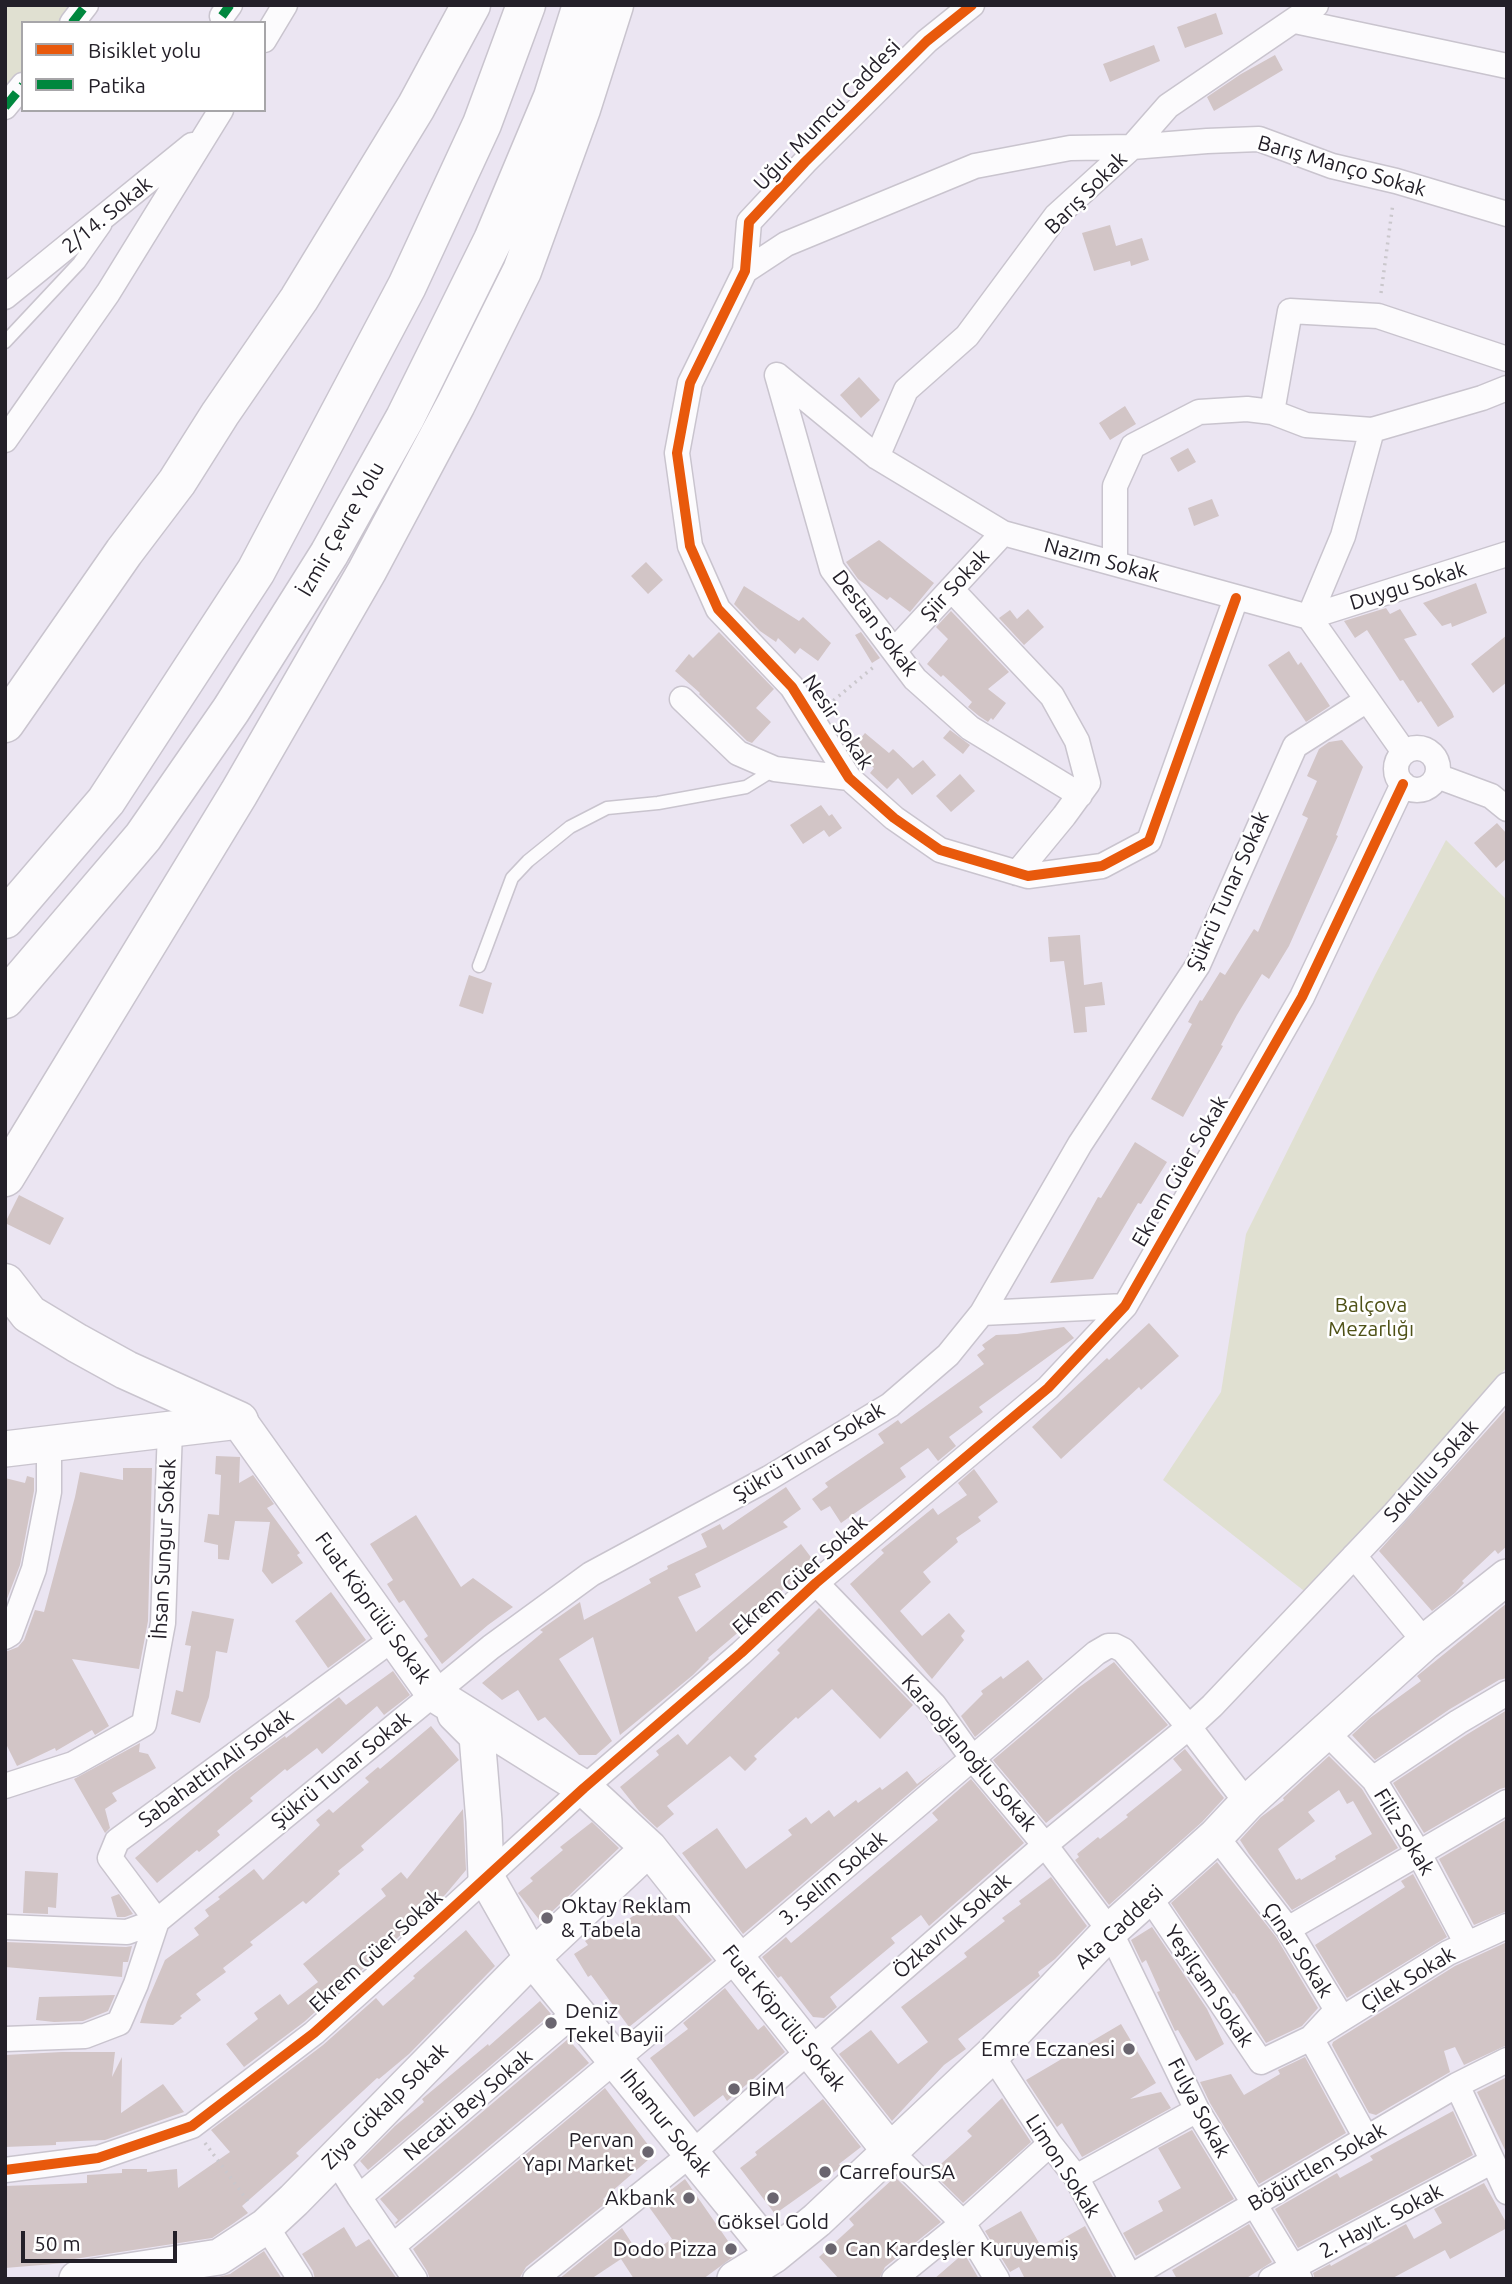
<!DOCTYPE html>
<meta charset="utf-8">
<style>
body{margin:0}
#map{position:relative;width:1512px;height:2284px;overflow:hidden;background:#ebe5f2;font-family:Ubuntu,sans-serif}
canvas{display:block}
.frame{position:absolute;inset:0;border:7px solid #242029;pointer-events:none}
.legend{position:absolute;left:21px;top:21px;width:245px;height:91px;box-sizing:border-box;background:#fff;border:2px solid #a7a6a9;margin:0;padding:9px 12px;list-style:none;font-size:21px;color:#242029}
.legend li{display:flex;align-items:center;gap:14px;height:35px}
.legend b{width:35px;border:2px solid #a7a6a9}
.scale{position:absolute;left:21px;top:2231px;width:156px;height:32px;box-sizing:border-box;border:4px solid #242029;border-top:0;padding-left:9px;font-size:21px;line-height:24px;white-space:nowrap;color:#242029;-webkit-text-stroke:5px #fff;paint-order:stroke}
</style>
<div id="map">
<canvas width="1512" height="2284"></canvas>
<div class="frame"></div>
<ul class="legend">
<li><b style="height:9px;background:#e8590c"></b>Bisiklet yolu</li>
<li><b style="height:9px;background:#00873e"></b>Patika</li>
</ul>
<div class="scale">50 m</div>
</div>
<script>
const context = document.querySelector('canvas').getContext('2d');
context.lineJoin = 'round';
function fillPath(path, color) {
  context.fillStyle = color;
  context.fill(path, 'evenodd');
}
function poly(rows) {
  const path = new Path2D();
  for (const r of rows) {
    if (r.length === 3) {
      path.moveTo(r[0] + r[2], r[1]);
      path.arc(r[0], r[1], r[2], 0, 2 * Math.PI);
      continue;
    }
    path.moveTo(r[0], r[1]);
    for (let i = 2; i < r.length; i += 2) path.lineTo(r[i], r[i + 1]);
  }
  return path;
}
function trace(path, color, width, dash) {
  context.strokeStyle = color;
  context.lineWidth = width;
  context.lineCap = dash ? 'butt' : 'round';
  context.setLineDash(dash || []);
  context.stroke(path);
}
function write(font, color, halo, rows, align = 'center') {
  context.font = font + ' Ubuntu,sans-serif';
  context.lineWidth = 5;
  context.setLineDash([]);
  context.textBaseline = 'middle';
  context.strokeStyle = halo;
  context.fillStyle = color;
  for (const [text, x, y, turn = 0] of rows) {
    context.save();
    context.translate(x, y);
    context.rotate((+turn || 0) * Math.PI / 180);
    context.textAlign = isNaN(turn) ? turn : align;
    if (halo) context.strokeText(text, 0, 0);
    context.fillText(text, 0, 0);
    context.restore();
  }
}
const green = poly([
 [5,5,83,5,71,23,23,23,23,95,5,121],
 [1446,840,1507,900,1507,1367,1308,1594,1163,1480,1221,1392,1246,1234,1375,975]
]);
const building = poly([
 [1216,13,1223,34,1185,48,1177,27],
 [1154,45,1160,61,1110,82,1103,64],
 [1275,55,1283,70,1214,111,1207,97,1241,74],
 [1110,225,1116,246,1142,238,1149,260,1131,266,1130,261,1094,271,1082,233],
 [859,377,880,400,861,418,840,395],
 [1125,406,1136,424,1110,440,1099,423],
 [1188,448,1196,462,1178,472,1170,458],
 [1212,499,1219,516,1194,526,1188,508],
 [879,540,934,583,910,612,890,597,887,600,858,579,846,562],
 [646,562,663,580,648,594,631,576],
 [1476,583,1487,613,1452,627,1451,623,1442,626,1423,603],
 [744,586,799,621,803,617,831,643,818,661,800,648,795,654,778,638,776,642,760,631,734,604],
 [1386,608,1390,614,1400,609,1417,635,1404,639,1452,712,1454,717,1438,727,1421,701,1418,703,1403,680,1400,681,1367,630,1355,638,1344,621],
 [1028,609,1044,627,1024,645,999,618,1010,610,1017,619],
 [951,611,1009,672,988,689,1006,703,993,720,991,718,988,722,979,716,968,707,972,702,943,675,941,677,927,664,948,639,936,627],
 [719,632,774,689,756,708,771,722,752,743,747,741,699,694,700,693,675,671,689,654,693,658],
 [861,632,880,658,872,663,855,635],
 [1507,635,1507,682,1493,693,1471,664],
 [1289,651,1298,665,1301,662,1330,706,1306,722,1268,665],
 [950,730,970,745,963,754,943,738],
 [865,733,889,753,893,749,913,768,923,760,936,775,912,795,898,778,887,789,870,773,874,768,852,749],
 [1342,740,1363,767,1336,835,1338,836,1289,946,1269,979,1262,974,1237,1015,1221,1045,1223,1046,1183,1117,1151,1099,1192,1024,1188,1022,1200,1000,1202,1001,1220,972,1225,975,1254,929,1258,932,1308,818,1302,815,1317,781,1307,776,1319,749,1329,742],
 [960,774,975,791,951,812,936,796],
 [821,805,829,816,832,814,842,828,829,837,824,830,803,844,790,825],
 [1497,823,1507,834,1507,858,1496,868,1474,843],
 [1080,935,1084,985,1102,982,1105,1005,1085,1007,1087,1032,1074,1033,1064,961,1050,962,1048,937],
 [469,975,492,983,483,1014,459,1006],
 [1135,1142,1167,1162,1141,1204,1138,1203,1093,1279,1050,1283,1098,1197,1101,1198],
 [19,1195,64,1218,50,1245,5,1223],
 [1149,1323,1179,1356,1141,1390,1139,1387,1061,1459,1032,1427,1107,1358,1109,1360],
 [1064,1327,1074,1338,979,1407,983,1412,949,1437,956,1446,938,1461,928,1448,900,1468,906,1477,841,1523,830,1506,821,1511,812,1499,828,1487,825,1483,884,1443,878,1434,898,1420,901,1424,984,1364,977,1355,985,1349,982,1345,996,1335,1017,1334],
 [1507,1408,1507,1546,1498,1554,1495,1550,1462,1581,1464,1583,1455,1593,1432,1611,1379,1551],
 [216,1456,240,1457,239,1483,253,1475,274,1504,267,1508,300,1553,297,1555,303,1563,272,1584,262,1571,270,1522,235,1521,229,1560,218,1559,218,1545,204,1542,208,1514,219,1515,221,1475,215,1474],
 [123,1468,152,1468,148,1621,139,1669,72,1659,109,1726,95,1735,92,1730,56,1751,55,1748,17,1766,5,1742,5,1652,18,1647,24,1640,35,1610,44,1612,75,1497,80,1472,123,1480],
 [974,1469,998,1502,978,1517,981,1521,956,1538,958,1542,923,1572,931,1582,900,1611,922,1636,949,1613,965,1631,961,1636,964,1640,932,1679,850,1584,884,1553,881,1550,933,1508,938,1515,967,1495,958,1483],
 [27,1476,34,1478,34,1491,20,1565,5,1604,5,1478,25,1483],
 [786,1487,801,1509,783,1522,788,1527,695,1574,701,1587,678,1597,696,1632,801,1544,816,1564,779,1593,781,1596,708,1658,709,1659,693,1675,620,1735,593,1637,559,1659,612,1741,596,1755,579,1755,545,1717,538,1721,518,1690,502,1700,482,1683,543,1632,540,1630,580,1602,584,1620,651,1583,649,1579,668,1569,667,1566,707,1547,701,1534,720,1524,723,1530],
 [416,1515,461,1587,473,1578,513,1607,488,1625,442,1664,424,1639,428,1636,404,1600,399,1603,387,1584,393,1580,370,1544],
 [331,1592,366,1640,328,1668,295,1621],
 [1507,1603,1507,1678,1499,1680,1450,1709,1375,1760,1352,1735,1370,1718,1421,1681,1417,1676],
 [819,1608,913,1705,880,1739,832,1689,798,1719,796,1717,754,1756,757,1759,745,1771,730,1756,667,1806,674,1814,657,1828,639,1811,620,1787,659,1755,656,1751,678,1734,687,1745,780,1653,777,1650],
 [192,1611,234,1619,227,1653,216,1651,209,1697,200,1723,171,1714,176,1690,183,1692,191,1646,185,1645],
 [1028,1660,1043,1679,975,1737,961,1716,983,1694,981,1691,1001,1676,1003,1679],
 [1114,1662,1168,1725,1046,1823,993,1760,1078,1688],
 [393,1671,410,1695,384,1715,377,1706,322,1754,317,1748,287,1771,285,1769,250,1798,253,1801,217,1831,220,1835,199,1852,197,1850,157,1883,135,1858,233,1774,285,1736,286,1738,339,1697,346,1705],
 [1507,1710,1507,1787,1500,1789,1424,1833,1393,1783,1466,1735],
 [431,1726,459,1760,361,1846,364,1850,338,1871,340,1874,306,1904,303,1901,250,1942,253,1945,223,1968,226,1972,196,1994,201,2000,180,2016,182,2018,173,2025,140,2023,147,2002,165,1960,199,1935,194,1928,209,1916,205,1910,220,1899,218,1897,254,1869,263,1880,320,1825,316,1820,329,1809,333,1813,369,1782,365,1778,378,1767,380,1769],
 [140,1743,139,1752,148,1754,156,1768,112,1793,117,1801,105,1809,110,1828,105,1833,74,1779],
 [1185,1749,1224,1798,1202,1822,1109,1905,1075,1860,1079,1857,1077,1854,1098,1837,1100,1839,1128,1817,1126,1815,1182,1770,1173,1759],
 [1329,1756,1362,1789,1398,1848,1292,1910,1249,1854,1240,1840,1261,1817,1284,1800,1283,1798],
 [1339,1790,1347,1804,1353,1801,1372,1834,1335,1856,1336,1859,1301,1880,1300,1878,1296,1880,1278,1849,1315,1821,1308,1812],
 [946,1762,743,1934,682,1853,717,1828,746,1869,792,1835,788,1830,806,1817,811,1824,829,1810,834,1817,856,1800,858,1803,880,1787,882,1790,907,1771,917,1784],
 [971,1779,1024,1843,929,1926,921,1915,891,1938,895,1943,830,1997,837,2007,824,2018,813,2017,781,1976,778,1978,762,1957,786,1937,791,1943,938,1820,932,1813],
 [463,1809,466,1870,445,1895,304,2022,244,2067,226,2044,258,2019,254,2013,280,1994,288,2005,318,1982,303,1964,386,1896,381,1889,401,1872,407,1879],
 [1507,1819,1507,1911,1474,1925,1439,1859],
 [592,1822,619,1848,541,1922,518,1893,533,1881,530,1878,563,1850,560,1847],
 [1217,1862,1276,1937,1318,2008,1302,2026,1266,2043,1234,1993,1233,1994,1171,1903],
 [25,1871,58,1873,56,1908,48,1907,48,1914,23,1913],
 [1413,1874,1447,1937,1347,1998,1315,1945,1405,1887,1401,1881],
 [1051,1877,1087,1926,1055,1959,1038,1972,1040,1976,958,2039,966,2049,944,2065,892,2121,839,2054,871,2030,898,2064,928,2042,901,2007,967,1957,964,1953,1005,1921,1002,1918,1021,1904,1019,1901],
 [119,1894,133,1914,125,1917,117,1917,111,1897],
 [662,1897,674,1915,712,1960,629,2027,591,1975,588,1977,574,1954,588,1945,585,1941,609,1926,612,1930],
 [1152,1927,1207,2009,1224,2044,1196,2061,1178,2030,1175,2031,1157,1992,1160,1991,1146,1960,1142,1963,1131,1940],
 [466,1930,495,1966,409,2054,379,2079,377,2078,296,2153,299,2156,242,2206,248,2213,234,2223,212,2238,74,2259,65,2263,5,2268,5,2186,87,2183,87,2175,122,2173,122,2169,147,2169,147,2172,177,2169,178,2188,230,2152,211,2130,323,2045,376,1998,383,2006,415,1978,413,1976],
 [5,1942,126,1947,132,1946,128,1962,123,1962,122,1977,5,1967],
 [1507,1942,1507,2045,1464,2065,1455,2047,1444,2051,1450,2072,1376,2115,1369,2113,1332,2045,1333,2042,1455,1966],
 [725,1988,758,2030,764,2025,785,2052,727,2101,723,2095,694,2117,650,2058,688,2029,683,2023],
 [115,1995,108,2011,83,2021,54,2022,36,2020,39,1997],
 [540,2001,551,2014,368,2170,360,2161,395,2126,424,2102,422,2099,488,2044,489,2046],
 [1121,2024,1156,2083,1130,2099,1161,2092,1171,2108,1082,2157,1062,2123,1057,2127,1026,2080],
 [568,2039,589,2063,396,2224,395,2223,398,2220,380,2199],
 [62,2052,115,2052,112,2077,122,2057,121,2113,163,2084,184,2112,105,2140,56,2142,56,2145,5,2147,5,2055],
 [1305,2057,1346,2133,1259,2184,1210,2103,1200,2082,1231,2074,1244,2095,1280,2074,1278,2070],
 [1507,2077,1507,2154,1477,2092],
 [605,2088,655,2154,603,2199,606,2203,526,2267,519,2279,430,2279,427,2271,413,2249],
 [1002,2098,1031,2142,963,2203,932,2172,972,2136,967,2131],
 [823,2099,861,2147,839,2164,841,2167,775,2214,740,2168,757,2155,755,2152],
 [1453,2111,1473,2155,1298,2248,1275,2209,1337,2173,1340,2178,1373,2160,1370,2156],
 [1192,2130,1234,2199,1136,2256,1123,2233,1163,2211,1158,2201,1181,2188,1158,2148],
 [895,2177,941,2222,885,2267,879,2279,839,2279,819,2257,854,2225,849,2219],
 [685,2179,737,2254,703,2279,634,2279,621,2259,591,2279,559,2279,622,2228,642,2259,672,2239,649,2207],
 [1484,2183,1507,2224,1507,2228,1450,2259,1445,2250,1391,2279,1315,2279,1313,2273,1330,2264,1331,2266,1406,2224,1414,2239,1442,2223,1434,2209],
 [1021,2211,1043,2250,1085,2226,1114,2279,1025,2279,1019,2267,1010,2272,985,2231],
 [1249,2224,1272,2262,1245,2279,1177,2279,1172,2270],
 [344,2227,356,2247,369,2239,397,2279,315,2279,313,2271,302,2254],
 [264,2251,282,2279,210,2279,230,2274],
 [964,2253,979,2279,934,2279]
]);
const path = poly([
 [1381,293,1393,203],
 [828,705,876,665],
 [205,2143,250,2204]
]);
const lane = poly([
 [5,342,79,263,105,226],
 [479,966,512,878,528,861,570,827,607,808,658,803,746,787,775,769]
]);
const street = poly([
 [972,5,927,41,805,162,749,222,745,271,690,383,677,453,690,546,718,609,792,687,849,778,894,818,940,850,1028,876,1102,866,1149,841,1236,598],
 [222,16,230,5],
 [1295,21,1507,66],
 [72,23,86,5],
 [264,40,285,5],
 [5,107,23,85],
 [745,271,786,244,975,166,1070,148,1132,147,1207,141,1259,139,1332,166,1396,181,1507,214],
 [5,297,192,145],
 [777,375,877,457,1003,533,1309,617,1404,752],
 [777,375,832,569,915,679,970,728,1080,795],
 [1372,430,1306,425,1272,412,1290,311,1378,316,1507,359],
 [5,440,108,293,221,110],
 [877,457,906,390,967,336,1056,216,1132,147,1168,106,1316,5],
 [1115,563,1115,486,1133,446,1199,412,1247,409,1272,412],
 [951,589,1052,696,1077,741,1088,783,1064,816,1017,873],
 [1309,617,1343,536,1372,430,1482,398,1507,388],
 [1309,617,1507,554],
 [894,651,1003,533],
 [682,699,738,753,775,769,849,778],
 [1417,769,21],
 [1437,776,1491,796,1507,809],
 [982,1313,1125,1306],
 [1354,1556,1425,1642],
 [816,1583,934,1705,973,1759,1045,1845,1110,1931,1197,2110,1300,2279],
 [5,1637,10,1634,34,1569,49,1492,49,1444],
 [1325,1731,1374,1780,1418,1852,1467,1944],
 [1374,1780,1377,1776,1458,1722,1507,1693],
 [5,1786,73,1764,144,1724,163,1623,170,1430],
 [1216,1836,1288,1929,1337,2010,1311,2038,1366,2138],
 [1150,1898,1261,2062,1311,2038,1448,1953,1507,1926],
 [5,1927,127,1932,157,1921,491,1647,591,1574,769,1478,890,1405,948,1355,982,1313,1080,1144,1198,965,1295,746,1367,700],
 [1288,1929,1507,1802],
 [5,2039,85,2036,119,2023,136,1984,157,1921,110,1858,117,1841,394,1638],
 [992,2055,1050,2144,1076,2177,1131,2279],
 [1457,2085,1507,2192],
 [890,2151,963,2223,997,2279],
 [334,2157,359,2197,415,2279],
 [5,2170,98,2158,192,2126,314,2033,432,1927,584,1788,741,1653,816,1583,1048,1388,1125,1306,1302,997,1403,784],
 [1076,2177,1197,2110],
 [359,2197,576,2012],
 [266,2226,300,2279],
 [393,2246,737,1959,1096,1653,1108,1646,1115,1646,1123,1650,1189,1727,1247,1803],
 [1130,2277,1457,2085,1507,2060],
 [535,2279,691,2154,1045,1845,1189,1727,1212,1706,1395,1513,1507,1385],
 [894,2279,963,2223,1050,2144],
 [1271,2279,1491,2162]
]);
const secondary = poly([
 [5,1449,239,1421,434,1694,584,1788,649,1848,890,2151],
 [455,1714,477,1736,484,1821,486,1877,532,1958,774,2255],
 [77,2279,219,2257,266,2226,294,2200,532,1958,649,1848],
 [735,2279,774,2255,817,2220,992,2055,1110,1931,1216,1836,1247,1803,1425,1642,1507,1577]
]);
const highway = poly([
 [5,723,124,552,177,482,220,414,299,299,416,107,471,5],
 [5,919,106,801,256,571,407,286,482,124,526,5],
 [5,999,143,837,231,710,329,554,405,418,493,240,553,97,582,5],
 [5,1177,239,793,367,571,456,404,522,271,581,109,614,5],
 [5,1283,29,1314,77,1343,126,1370,239,1421]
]);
const quiet = poly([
 [222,16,230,5],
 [72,23,86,5],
 [5,107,23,85]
]);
const cycleway = poly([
 [972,5,927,41,805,162,749,222,745,271,690,383,677,453,690,546,718,609,792,687,849,778,894,818,940,850,1028,876,1102,866,1149,841,1236,598],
 [5,2170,98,2158,192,2126,314,2033,432,1927,584,1788,741,1653,816,1583,1048,1388,1125,1306,1302,997,1403,784]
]);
const markers = [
 [547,1918,7,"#6a656f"],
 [551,2023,7,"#6a656f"],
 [1129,2049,7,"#6a656f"],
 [734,2089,7,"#6a656f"],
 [648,2152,7,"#6a656f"],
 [825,2172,7,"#6a656f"],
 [689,2198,7,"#6a656f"],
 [773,2198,7,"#6a656f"],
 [731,2249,7,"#6a656f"],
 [831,2249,7,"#6a656f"]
];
const streetNames = [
 ["Uğur Mumcu Caddesi",827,115,-46],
 ["Barış Manço Sokak",1342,166,16],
 ["Barış Sokak",1086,193,-45],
 ["2/14. Sokak",107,215,-39],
 ["İzmir Çevre Yolu",341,529,-60],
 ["Nazım Sokak",1102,560,15],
 ["Şiir Sokak",955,585,-47],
 ["Duygu Sokak",1408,586,-17],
 ["Destan Sokak",875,623,53],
 ["Nesir Sokak",838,722,56],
 ["Şükrü Tunar Sokak",1228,891,-66],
 ["Ekrem Güer Sokak",1180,1171,-60],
 ["Şükrü Tunar Sokak",809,1452,-31],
 ["Sokullu Sokak",1431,1471,-48],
 ["İhsan Sungur Sokak",164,1549,-87],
 ["Ekrem Güer Sokak",800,1575,-41],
 ["Fuat Köprülü Sokak",373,1608,54],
 ["Karaoğlanoğlu Sokak",969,1753,50],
 ["SabahattinAli Sokak",216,1768,-36],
 ["Şükrü Tunar Sokak",341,1770,-39],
 ["Filiz Sokak",1404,1832,59],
 ["3. Selim Sokak",833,1878,-40],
 ["Özkavruk Sokak",952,1926,-41],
 ["Ata Caddesi",1119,1927,-43],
 ["Çınar Sokak",1298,1950,57],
 ["Ekrem Güer Sokak",376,1951,-42],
 ["Çilek Sokak",1408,1979,-31],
 ["Yeşilçam Sokak",1209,1986,56],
 ["Fuat Köprülü Sokak",784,2018,51],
 ["Necati Bey Sokak",468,2105,-40],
 ["Ziya Gökalp Sokak",385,2106,-45],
 ["Fulya Sokak",1199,2108,62],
 ["Ihlamur Sokak",666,2123,51],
 ["Limon Sokak",1063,2166,57],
 ["Böğürtlen Sokak",1317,2167,-30],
 ["2. Hayıt. Sokak",1381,2221,-28]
];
const parkNames = [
 ["Balçova",1371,1305],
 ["Mezarlığı",1371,1329]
];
const poiNames = [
 ["Oktay Reklam",561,1906],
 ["& Tabela",561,1930],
 ["Deniz",565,2011],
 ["Tekel Bayii",565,2035],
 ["Emre Eczanesi",1115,2049,"right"],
 ["BİM",748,2089],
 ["Pervan",634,2140,"right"],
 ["Yapı Market",634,2164,"right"],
 ["CarrefourSA",839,2172],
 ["Akbank",675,2198,"right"],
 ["Göksel Gold",773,2222,"center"],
 ["Dodo Pizza",717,2249,"right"],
 ["Can Kardeşler Kuruyemiş",845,2249]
];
fillPath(green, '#e0e0d1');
fillPath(building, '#d2c5c6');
trace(lane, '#c9c4ce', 15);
trace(street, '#c9c4ce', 27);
trace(secondary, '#c9c4ce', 38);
trace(highway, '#c9c4ce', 41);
trace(path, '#cac7cc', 3.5, [2, 5]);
trace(lane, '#fcfbfd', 12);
trace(street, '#fcfbfd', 24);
trace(secondary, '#fcfbfd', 35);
trace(highway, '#fcfbfd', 38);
trace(quiet, '#00873e', 9, [18, 9]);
trace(cycleway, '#e8590c', 10);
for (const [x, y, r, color] of markers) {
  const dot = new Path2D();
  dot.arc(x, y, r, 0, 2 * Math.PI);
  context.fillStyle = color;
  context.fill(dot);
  trace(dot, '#fff', 2.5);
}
write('21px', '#242029', '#fff', streetNames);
write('21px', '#4e5116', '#fff', parkNames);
write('21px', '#242029', '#fff', poiNames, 'left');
</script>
